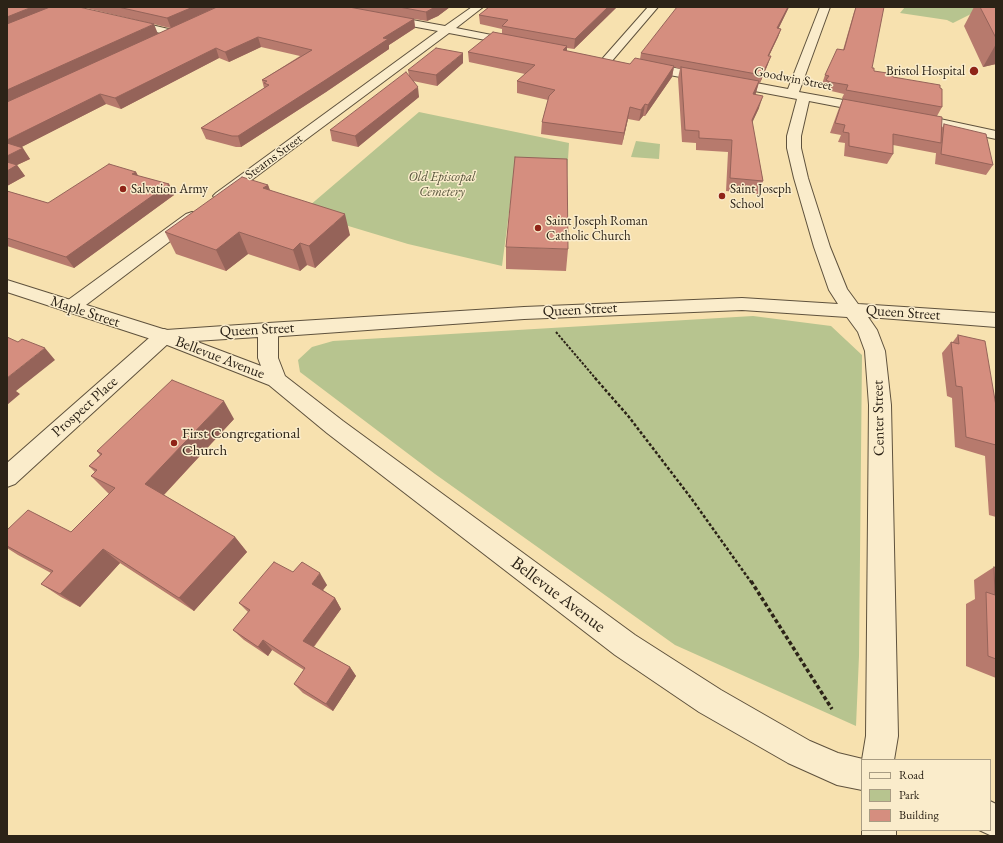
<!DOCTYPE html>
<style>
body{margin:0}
#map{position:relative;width:1003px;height:843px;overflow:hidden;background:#f7e1af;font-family:"EB Garamond",serif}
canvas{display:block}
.frame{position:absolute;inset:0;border:8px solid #2c2317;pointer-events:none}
.legend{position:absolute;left:861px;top:759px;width:130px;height:72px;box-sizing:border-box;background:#faeccb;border:1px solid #a89c83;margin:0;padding:5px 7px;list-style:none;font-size:12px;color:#2c2317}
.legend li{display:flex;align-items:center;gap:8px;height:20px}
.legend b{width:20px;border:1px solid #a89c83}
</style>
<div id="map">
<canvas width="1003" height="843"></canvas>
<div class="frame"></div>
<ul class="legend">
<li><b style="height:5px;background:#faeccb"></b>Road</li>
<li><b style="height:11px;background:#b7c48f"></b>Park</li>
<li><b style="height:11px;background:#d58e7f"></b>Building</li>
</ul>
</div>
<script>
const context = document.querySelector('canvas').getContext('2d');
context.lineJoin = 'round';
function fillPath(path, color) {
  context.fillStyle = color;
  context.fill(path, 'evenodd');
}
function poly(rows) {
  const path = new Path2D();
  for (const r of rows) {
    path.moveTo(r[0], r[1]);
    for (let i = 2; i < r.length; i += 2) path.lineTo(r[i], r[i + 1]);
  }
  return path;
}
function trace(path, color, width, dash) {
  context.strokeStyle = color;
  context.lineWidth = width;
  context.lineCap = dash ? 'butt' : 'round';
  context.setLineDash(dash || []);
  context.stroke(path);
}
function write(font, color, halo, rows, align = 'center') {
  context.font = font + ' "EB Garamond",serif';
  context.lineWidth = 3;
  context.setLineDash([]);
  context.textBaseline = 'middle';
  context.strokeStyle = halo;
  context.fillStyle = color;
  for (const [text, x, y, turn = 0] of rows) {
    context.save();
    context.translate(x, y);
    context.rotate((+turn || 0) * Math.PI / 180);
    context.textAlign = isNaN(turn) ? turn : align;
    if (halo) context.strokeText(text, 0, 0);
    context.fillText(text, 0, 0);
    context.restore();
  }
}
const green = poly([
 [905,7,985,7,953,23,947,20,900,13],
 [419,112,569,143,567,176,514,174,502,266,408,244,302,212],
 [636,141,660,144,659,159,631,157],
 [753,316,831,326,862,355,859,656,856,726,675,645,435,474,300,372,298,360,312,347,333,341]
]);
const pathFar2 = poly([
 [556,332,596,379]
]);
const pathFar1 = poly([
 [595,378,629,417,691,498,751,582]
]);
const path = poly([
 [751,581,832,709]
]);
const minor = poly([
 [320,7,341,7,445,26,472,7,483,7,456,28,517,40,523,43,517,46,449,33,226,199,221,201,216,199,213,196,216,193,438,31,325,10,320,7],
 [648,7,658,7,611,62,603,62,601,60,603,58,648,7],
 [820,7,830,7,799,92,871,105,876,106,877,109,876,112,871,113,809,101,801,136,801,148,808,178,830,247,847,289,858,304,996,313,996,327,868,317,877,330,885,351,891,405,898,736,894,760,862,760,866,736,869,405,865,351,858,332,847,317,742,310,524,319,268,337,261,335,258,330,261,325,268,323,524,307,742,298,838,304,829,290,814,247,794,178,787,148,787,136,797,99,643,70,639,68,637,66,639,64,643,62,788,89,820,7],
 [126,19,177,31,178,33,173,36,122,24,121,22,126,19],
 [912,113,996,131,996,139,907,120,905,117,907,114,912,113],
 [192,212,198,214,200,217,198,220,78,311,71,313,64,311,62,307,64,303,186,214,192,212],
 [164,329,171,331,174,336,171,341,15,484,7,487,7,463,157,331,164,329]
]);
const tertiary = poly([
 [7,280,166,330,268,323,275,325,278,330,278,358,285,376,343,421,635,635,721,690,810,741,838,753,867,760,862,760,862,790,837,785,788,763,699,712,615,655,327,433,269,385,157,341,7,292,7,280],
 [258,337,258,358,261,366,195,341,258,337],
 [990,801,996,804,996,836,992,836,979,830,990,830,990,801],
 [862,830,896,830,896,836,862,836,862,830]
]);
const wall = poly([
 [7,7,158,34,170,28,82,7,450,7,438,16,427,21,414,19,415,28,389,45,389,49,326,92,241,147,236,147,206,139,201,128,264,88,262,80,300,56,261,47,229,62,219,58,121,109,106,104,21,147,30,159,17,165,25,176,7,186],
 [489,7,617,7,574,49,567,48,567,51,630,64,640,59,641,53,789,7,778,29,781,29,778,37,769,56,768,64,760,83,759,83,755,95,759,108,752,122,763,181,759,194,726,191,728,152,696,150,696,143,682,142,678,78,680,69,674,67,672,77,645,116,643,116,639,121,628,119,622,145,541,134,542,122,548,100,517,93,517,81,525,74,469,62,468,52,502,34,502,29,480,24,479,15],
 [856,7,872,68,874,71,893,77,940,88,942,107,937,116,942,128,944,124,993,165,986,175,935,164,936,153,935,153,893,145,893,154,887,164,844,156,845,143,838,142,841,135,830,133,839,108,843,99,842,98,844,94,827,90,823,88,825,84,822,84,825,75,843,50,854,12],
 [974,7,996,7,996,64,983,67,964,26],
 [463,63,437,86,413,81,419,97,358,147,332,141,330,130,409,76,408,70],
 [136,172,138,176,169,184,174,195,74,268,7,246,7,191,48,203],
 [268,185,270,190,350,235,315,268,307,265,300,271,248,254,226,271,176,254,165,232],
 [506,247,568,249,566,271,506,269],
 [958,335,996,406,996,517,989,515,985,456,955,447,952,398,947,396,942,353,951,342,952,343],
 [234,419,164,495,235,537,247,552,194,611,120,563,80,607,61,597,41,584,51,573,18,555,7,548,7,530,71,532,109,494,91,476,95,472,89,466,100,455,97,451],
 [994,567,996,568,996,678,966,666,966,604,975,599,974,580],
 [293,572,327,585,323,590,335,598,341,609,314,647,350,667,356,676,333,711,303,693,294,684,304,670,272,650,268,656,244,640,233,630,248,612,239,603]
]);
const shadedWall = poly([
 [32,7,57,7,7,28,7,17],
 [193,7,216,7,171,28,167,18],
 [435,7,450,7,438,16,427,21,426,12],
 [608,7,617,7,574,49,575,39],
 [788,7,789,7,775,36,777,28],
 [414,19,415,28,389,45,389,49,326,92,241,147,238,136,383,38],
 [154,24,158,34,7,103,7,90],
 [781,29,778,37,765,64,768,56],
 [258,37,261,47,229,62,225,52],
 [996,44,996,64,983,67],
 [567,46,567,57,563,50],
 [216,48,219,58,121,109,115,98],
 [463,53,463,63,437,86,436,75],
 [771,56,768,64,760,83,762,75],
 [674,66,672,77,645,116,648,105],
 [759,81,756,93,750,106,753,94],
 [418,87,419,97,358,147,355,136],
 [100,94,106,104,10,153,7,148,7,140],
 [763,96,759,108,748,132,752,120],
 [645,104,643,116,639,121,641,110],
 [630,107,628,119,622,145,624,133],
 [23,148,30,159,17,165,25,176,7,186,7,156],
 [136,172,142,183,132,174],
 [169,184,174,195,74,268,66,257],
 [268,185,275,206,263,188],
 [345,214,350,235,315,268,309,246],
 [239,232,248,254,226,271,216,250],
 [300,243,307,265,300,271,293,250],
 [45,348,55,360,16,391,20,394,7,405,7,378],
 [224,401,234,419,159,500,145,484],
 [235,537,247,552,194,611,179,598],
 [103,549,120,563,80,607,60,594],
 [320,573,327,585,319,595,312,584],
 [335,598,341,609,311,650,303,641],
 [263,640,272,650,268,656,258,647],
 [350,667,356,676,333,711,326,704]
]);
const building = poly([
 [7,7,32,7,7,17,7,7],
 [50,7,79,7,154,24,7,90,7,24,50,7],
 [118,7,193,7,167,18,118,7],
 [217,7,349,7,414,19,383,38,388,39,324,81,238,136,232,136,201,128,269,85,264,83,267,81,262,80,312,50,258,37,225,52,216,48,115,98,100,94,7,140,7,102,217,7],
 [399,7,435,7,426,12,399,7],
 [489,7,608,7,575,39,502,26,508,20,479,15,489,7],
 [677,7,788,7,777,28,781,29,768,56,771,56,762,75,641,53,677,7],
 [856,7,884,7,872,68,874,68,874,71,894,74,893,77,940,85,940,88,942,89,942,107,846,90,848,85,830,82,826,80,829,76,825,75,837,49,844,50,856,7],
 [980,7,996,7,996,38,980,7],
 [493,32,567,46,563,50,630,64,635,58,674,66,648,105,645,104,641,110,630,107,624,133,542,122,549,96,555,90,517,81,535,65,468,52,493,32],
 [436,48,463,53,436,75,408,70,436,48],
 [681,67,759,81,753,94,763,96,752,120,763,181,730,178,732,140,699,138,699,131,685,130,681,67],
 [406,72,418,87,355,136,330,130,406,72],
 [843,99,942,117,941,143,893,134,893,154,849,146,849,133,843,132,845,125,835,123,843,99],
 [944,124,986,134,993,165,941,154,944,124],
 [7,143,23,148,7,156,7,143],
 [515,157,567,159,568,249,506,247,515,157],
 [7,162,17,165,7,171,7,162],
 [109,164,136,172,132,174,169,184,66,257,7,238,7,191,48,203,109,164],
 [242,177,268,185,263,188,345,214,309,246,300,243,293,250,239,232,216,250,165,232,242,177],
 [958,335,985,341,996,406,996,445,966,437,962,387,956,386,951,342,959,344,958,335],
 [7,337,18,342,22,339,45,348,7,378,7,337],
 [172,380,224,401,145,484,235,537,179,598,103,549,60,594,41,584,53,571,7,546,7,530,28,510,71,532,115,488,91,476,97,470,89,466,102,454,97,451,172,380],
 [274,562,293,572,302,562,320,573,312,584,335,598,303,641,350,667,326,704,294,684,305,668,263,640,258,647,233,630,250,610,239,603,274,562],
 [994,567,996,568,996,659,988,656,986,592,995,595,994,567]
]);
const markers = [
 [974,71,5,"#8f2418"],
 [123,189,4,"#8f2418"],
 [722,196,4,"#8f2418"],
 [538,228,4,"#8f2418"],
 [174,443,4,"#8f2418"]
];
const farPoinames = [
 ["Bristol Hospital",965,71,"right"],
 ["Salvation Army",131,189],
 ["Saint Joseph",730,189],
 ["School",730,204],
 ["Saint Joseph Roman",546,221],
 ["Catholic Church",546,236]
];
const farStreetnames = [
 ["Goodwin Street",793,79,11],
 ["Stearns Street",274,157,-36]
];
const farParknames = [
 ["Old Episcopal",442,177],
 ["Cemetery",442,192]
];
const streetNames = [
 ["Queen Street",580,310,-3],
 ["Maple Street",85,312,18],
 ["Queen Street",903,313,4],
 ["Queen Street",257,330,-3],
 ["Bellevue Avenue",220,358,21],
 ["Prospect Place",85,407,-42],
 ["Center Street",879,418,-91]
];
const poiNames = [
 ["First Congregational",182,434],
 ["Church",182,451]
];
const nearStreetnames = [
 ["Bellevue Avenue",558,595,37]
];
fillPath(green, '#b7c48f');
trace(minor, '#5f523d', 2);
trace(tertiary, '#5f523d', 2);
trace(pathFar2, '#2c2317', 2, [2.5, 1.5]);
trace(pathFar1, '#2c2317', 2.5, [3, 2]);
trace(path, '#2c2317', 3.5, [4, 2.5]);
fillPath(minor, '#faeccb');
fillPath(tertiary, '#faeccb');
fillPath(wall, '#b77a6d');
fillPath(shadedWall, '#956359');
fillPath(building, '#d58e7f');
trace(building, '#956359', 1);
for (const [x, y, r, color] of markers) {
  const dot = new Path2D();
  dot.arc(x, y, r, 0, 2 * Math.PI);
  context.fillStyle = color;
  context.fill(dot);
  trace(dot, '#faeccb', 1.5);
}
write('13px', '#2c2317', '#faeccb', farPoinames, 'left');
write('13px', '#2c2317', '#faeccb', farStreetnames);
write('italic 13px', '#56533b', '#faeccb', farParknames);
write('15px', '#2c2317', '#faeccb', streetNames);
write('15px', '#2c2317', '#faeccb', poiNames, 'left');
write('18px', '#2c2317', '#faeccb', nearStreetnames);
</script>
